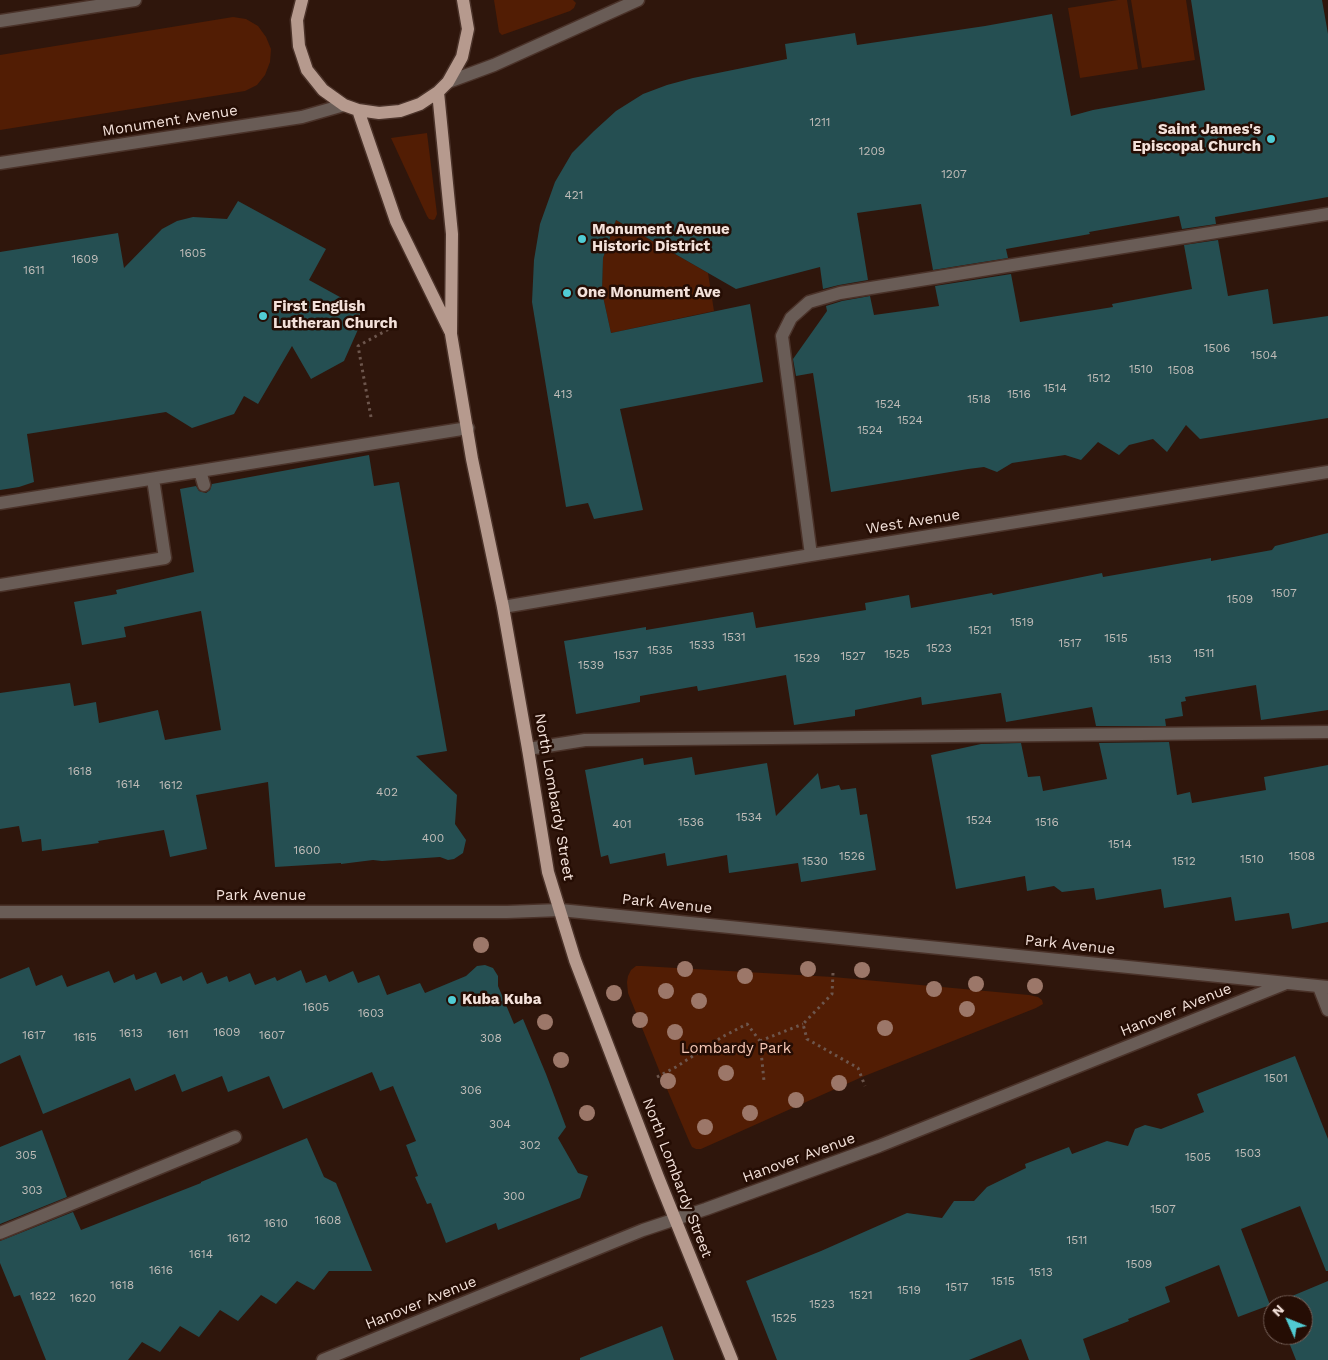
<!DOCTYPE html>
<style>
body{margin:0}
#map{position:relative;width:1328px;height:1360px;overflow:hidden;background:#2f160c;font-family:"Work Sans",sans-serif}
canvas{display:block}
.north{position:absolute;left:1263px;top:1295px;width:50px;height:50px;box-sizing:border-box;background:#250d04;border:1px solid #77625a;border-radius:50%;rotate:314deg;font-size:14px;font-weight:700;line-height:20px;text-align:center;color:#f3e1da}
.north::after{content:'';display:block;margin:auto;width:18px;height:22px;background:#51ccd4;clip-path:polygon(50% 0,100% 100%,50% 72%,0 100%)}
</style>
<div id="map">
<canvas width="1328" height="1360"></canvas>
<div class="north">N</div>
</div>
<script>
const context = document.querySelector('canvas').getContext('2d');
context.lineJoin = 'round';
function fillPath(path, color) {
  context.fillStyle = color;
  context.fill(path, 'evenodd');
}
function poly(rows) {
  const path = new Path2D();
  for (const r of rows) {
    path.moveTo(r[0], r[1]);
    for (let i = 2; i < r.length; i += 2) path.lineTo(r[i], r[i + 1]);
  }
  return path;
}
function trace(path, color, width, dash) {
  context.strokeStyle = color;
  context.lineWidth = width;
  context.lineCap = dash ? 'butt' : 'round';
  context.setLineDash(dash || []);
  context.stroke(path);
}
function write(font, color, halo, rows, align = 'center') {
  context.font = font + ' "Work Sans",sans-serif';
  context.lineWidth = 5;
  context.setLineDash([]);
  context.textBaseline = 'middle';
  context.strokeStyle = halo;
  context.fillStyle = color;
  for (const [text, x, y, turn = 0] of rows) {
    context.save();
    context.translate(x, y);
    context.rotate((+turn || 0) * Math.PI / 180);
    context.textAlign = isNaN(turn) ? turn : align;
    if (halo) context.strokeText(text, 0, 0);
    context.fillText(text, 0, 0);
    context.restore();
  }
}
const green = poly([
 [494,0,573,0,576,3,574,8,570,11,502,35,499,32],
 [1118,0,1127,0,1138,69,1080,78,1068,8],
 [1131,0,1186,0,1195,60,1142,68],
 [233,17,246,19,258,26,266,37,271,49,270,62,265,75,257,85,245,91,0,130,0,55],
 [427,133,437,214,435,219,433,220,429,219,427,216,391,138],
 [616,220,708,273,714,311,611,333,602,292,603,258],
 [636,966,642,966,833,977,1029,995,1038,997,1042,1000,1043,1004,1036,1008,862,1077,701,1149,696,1149,692,1147,690,1143,661,1075,628,993,627,982,628,976,631,970]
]);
const building = poly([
 [1191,0,1322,0,1328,34,1328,197,1215,217,1216,224,1182,229,1179,216,1089,232,1090,234,1006,249,1008,258,933,270,921,204,857,213,868,280,839,285,823,289,820,267,736,289,616,220,603,258,602,292,611,333,750,304,763,382,620,409,643,510,594,519,588,503,566,507,532,302,534,260,540,224,555,182,572,153,594,131,616,111,643,94,667,85,693,78,787,59,785,44,855,33,857,45,985,26,1052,14,1071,116,1093,110,1205,90],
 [238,201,326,249,309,280,349,302,360,312,360,325,344,361,311,379,292,346,258,404,244,396,234,414,192,428,166,412,27,434,34,482,19,487,0,490,0,252,118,233,124,268,162,229,177,221,193,217,227,219],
 [1218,240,1228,296,1268,289,1273,324,1328,316,1328,418,1200,439,1186,425,1167,452,1153,439,1129,445,1119,455,1098,442,1081,460,1065,455,1012,463,997,472,984,467,968,469,831,492,813,373,796,376,793,359,827,311,826,306,842,301,870,296,874,315,939,306,935,286,1011,274,1020,322,1113,307,1112,304,1192,289,1184,245],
 [369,455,374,486,399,482,447,751,416,756,457,795,455,824,466,840,463,853,454,859,448,860,440,857,382,861,373,860,341,864,341,863,275,867,268,782,196,795,207,849,170,857,164,830,98,841,99,843,42,851,41,839,22,842,19,826,0,829,0,693,70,683,74,706,96,702,99,723,158,710,165,740,221,730,201,611,124,627,126,637,82,645,74,602,117,594,116,590,194,572,180,489,196,486,199,491,206,493,210,490,212,484],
 [1328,533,1328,710,1261,720,1256,685,1185,697,1186,701,1181,702,1183,716,1165,719,1166,726,1096,726,1092,707,1006,722,1001,693,922,705,921,697,855,710,855,716,794,725,786,675,698,691,697,686,640,696,640,702,576,714,564,641,646,627,646,630,753,612,756,628,866,610,865,603,909,595,911,608,992,593,993,595,1102,573,1103,577,1211,558,1211,561,1272,550,1275,546],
 [1169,742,1177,795,1190,792,1192,803,1266,790,1264,777,1328,765,1328,922,1292,929,1289,913,1235,921,1231,897,1164,908,1161,889,1096,900,1094,888,1062,892,1054,886,1027,891,1025,876,956,889,931,755,981,744,1021,743,1028,777,1040,776,1043,791,1107,779,1099,743],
 [692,757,695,775,767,763,776,816,818,773,821,789,839,785,841,790,856,788,860,815,867,814,876,870,801,882,798,863,729,873,727,855,667,866,665,853,610,864,608,855,601,857,585,770,643,758,644,765],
 [485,965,493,968,498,976,498,986,514,1024,523,1019,546,1074,566,1127,558,1138,578,1173,588,1176,580,1198,498,1230,496,1223,446,1243,431,1203,427,1204,415,1177,418,1176,406,1145,416,1141,393,1086,380,1091,372,1072,283,1109,269,1076,228,1092,222,1076,182,1092,175,1074,135,1091,130,1078,43,1114,20,1055,0,1064,0,979,29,967,36,986,62,975,67,987,109,971,114,983,134,974,136,980,156,972,161,984,181,976,183,981,202,972,207,984,227,976,229,982,250,973,255,985,275,977,277,981,301,970,306,983,326,975,329,982,353,971,358,983,379,975,387,995,420,983,425,993,466,976,477,966],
 [1295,1056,1328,1139,1328,1271,1326,1271,1300,1206,1241,1229,1270,1305,1238,1317,1219,1265,1165,1287,1170,1302,1128,1319,1129,1321,1083,1339,1090,1360,1029,1360,1021,1339,969,1360,777,1360,746,1281,821,1251,907,1213,942,1218,954,1201,974,1201,987,1187,1026,1168,1025,1164,1069,1147,1072,1154,1107,1141,1128,1146,1135,1129,1145,1125,1161,1129,1204,1112,1197,1094],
 [42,1130,67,1197,0,1224,0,1147],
 [307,1138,324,1177,336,1183,372,1271,329,1271,314,1290,297,1281,276,1304,261,1295,238,1321,220,1310,199,1337,180,1326,160,1352,142,1342,128,1360,46,1360,20,1295,14,1297,0,1263,0,1241,73,1212,81,1230,201,1183,201,1182],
 [1328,1281,1328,1360,1296,1360,1286,1335,1303,1335,1303,1305,1274,1305,1273,1304],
 [662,1326,674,1360,580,1360,580,1358]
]);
const path = poly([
 [371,417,358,346,389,329],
 [833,973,832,994,803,1024,807,1039,858,1068,865,1086],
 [760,1041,803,1024],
 [657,1077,676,1067,722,1037,747,1024,760,1041,764,1081]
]);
const minor = poly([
 [0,21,135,0],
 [448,82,494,65,638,0],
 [0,163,302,117,344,105],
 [200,471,204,485],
 [0,503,468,428],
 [811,555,782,336,791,318,809,302,840,293,1328,214],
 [0,585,165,558,153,479],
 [503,607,811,555,1328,472],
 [528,749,585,740,1328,732],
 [0,912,507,912,560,910,1328,987],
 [1319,987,1328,1010],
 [0,1233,235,1137],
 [323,1360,643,1230,706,1209,879,1146,1284,984]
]);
const major = poly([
 [302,0,297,20,299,46,307,70,323,90,344,105,358,110,379,113,400,111,420,104,438,92,448,82,462,57,468,29,463,0],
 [438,92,452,234,451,334,472,459,503,607,528,749,548,872,575,960,658,1177,732,1360],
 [358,110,396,221,450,331]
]);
const trees = [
 [481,945],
 [685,969],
 [808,969],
 [862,970],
 [745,976],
 [976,984],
 [1035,986],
 [934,989],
 [666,991],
 [614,993],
 [699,1001],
 [967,1009],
 [640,1020],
 [545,1022],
 [885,1028],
 [675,1032],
 [561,1060],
 [726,1073],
 [668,1081],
 [839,1083],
 [796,1100],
 [587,1113],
 [750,1113],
 [705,1127]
];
const markers = [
 [1271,139,5,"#51ccd4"],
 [582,239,5,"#51ccd4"],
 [567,293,5,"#51ccd4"],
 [263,316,5,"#51ccd4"],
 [452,1000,5,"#51ccd4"]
];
const numberNames = [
 ["1211",820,122],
 ["1209",872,151],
 ["1207",954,174],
 ["421",574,195],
 ["1605",193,253],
 ["1609",85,259],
 ["1611",34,270],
 ["1506",1217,348],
 ["1504",1264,355],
 ["1510",1141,369],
 ["1508",1181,370],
 ["1512",1099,378],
 ["1514",1055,388],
 ["413",563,394],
 ["1516",1019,394],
 ["1518",979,399],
 ["1524",888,404],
 ["1524",910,420],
 ["1524",870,430],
 ["1507",1284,593],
 ["1509",1240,599],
 ["1519",1022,622],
 ["1521",980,630],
 ["1531",734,637],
 ["1515",1116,638],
 ["1517",1070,643],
 ["1533",702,645],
 ["1523",939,648],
 ["1535",660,650],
 ["1511",1204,653],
 ["1525",897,654],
 ["1537",626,655],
 ["1527",853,656],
 ["1529",807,658],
 ["1513",1160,659],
 ["1539",591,665],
 ["1618",80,771],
 ["1614",128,784],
 ["1612",171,785],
 ["402",387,792],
 ["1534",749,817],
 ["1524",979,820],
 ["1536",691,822],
 ["1516",1047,822],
 ["401",622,824],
 ["400",433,838],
 ["1514",1120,844],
 ["1600",307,850],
 ["1526",852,856],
 ["1508",1302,856],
 ["1510",1252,859],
 ["1530",815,861],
 ["1512",1184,861],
 ["1605",316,1007],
 ["1603",371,1013],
 ["1609",227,1032],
 ["1613",131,1033],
 ["1611",178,1034],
 ["1617",34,1035],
 ["1607",272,1035],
 ["1615",85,1037],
 ["308",491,1038],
 ["1501",1276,1078],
 ["306",471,1090],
 ["304",500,1124],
 ["302",530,1145],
 ["1503",1248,1153],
 ["305",26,1155],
 ["1505",1198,1157],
 ["303",32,1190],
 ["300",514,1196],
 ["1507",1163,1209],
 ["1608",328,1220],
 ["1610",276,1223],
 ["1612",239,1238],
 ["1511",1077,1240],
 ["1614",201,1254],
 ["1509",1139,1264],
 ["1616",161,1270],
 ["1513",1041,1272],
 ["1515",1003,1281],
 ["1618",122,1285],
 ["1517",957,1287],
 ["1519",909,1290],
 ["1521",861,1295],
 ["1622",43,1296],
 ["1620",83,1298],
 ["1523",822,1304],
 ["1525",784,1318]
];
const streetNames = [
 ["Monument Avenue",170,121,-9],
 ["West Avenue",913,522,-9],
 ["North Lombardy Street",554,797,80],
 ["Park Avenue",261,896],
 ["Park Avenue",667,904,6],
 ["Park Avenue",1070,945,6],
 ["Hanover Avenue",1176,1010,-22],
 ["Hanover Avenue",799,1158,-20],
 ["North Lombardy Street",677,1178,69],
 ["Hanover Avenue",421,1303,-22]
];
const poiNames = [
 ["Saint James's",1261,130,"right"],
 ["Episcopal Church",1261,147,"right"],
 ["Monument Avenue",592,230],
 ["Historic District",592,247],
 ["One Monument Ave",577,293],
 ["First English",273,307],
 ["Lutheran Church",273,324],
 ["Kuba Kuba",462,1000]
];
const parkNames = [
 ["Lombardy Park",736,1049]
];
fillPath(green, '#521d04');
fillPath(building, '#254f52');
trace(minor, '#4a3229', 15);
trace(major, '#4a3229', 15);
trace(path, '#6d564d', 3, [2.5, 4]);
trace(minor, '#695c56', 12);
trace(major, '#b69a8e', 12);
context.fillStyle = '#9c7769';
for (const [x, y] of trees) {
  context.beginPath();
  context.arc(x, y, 8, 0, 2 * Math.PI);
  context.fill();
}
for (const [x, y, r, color] of markers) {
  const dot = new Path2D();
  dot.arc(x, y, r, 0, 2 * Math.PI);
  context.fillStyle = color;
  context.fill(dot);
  trace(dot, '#250d04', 2);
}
write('12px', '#c0bcb8', null, numberNames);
write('15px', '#f3e1da', '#250d04', streetNames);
write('bold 15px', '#f3e1da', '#250d04', poiNames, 'left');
write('15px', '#f5c7b5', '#250d04', parkNames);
</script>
